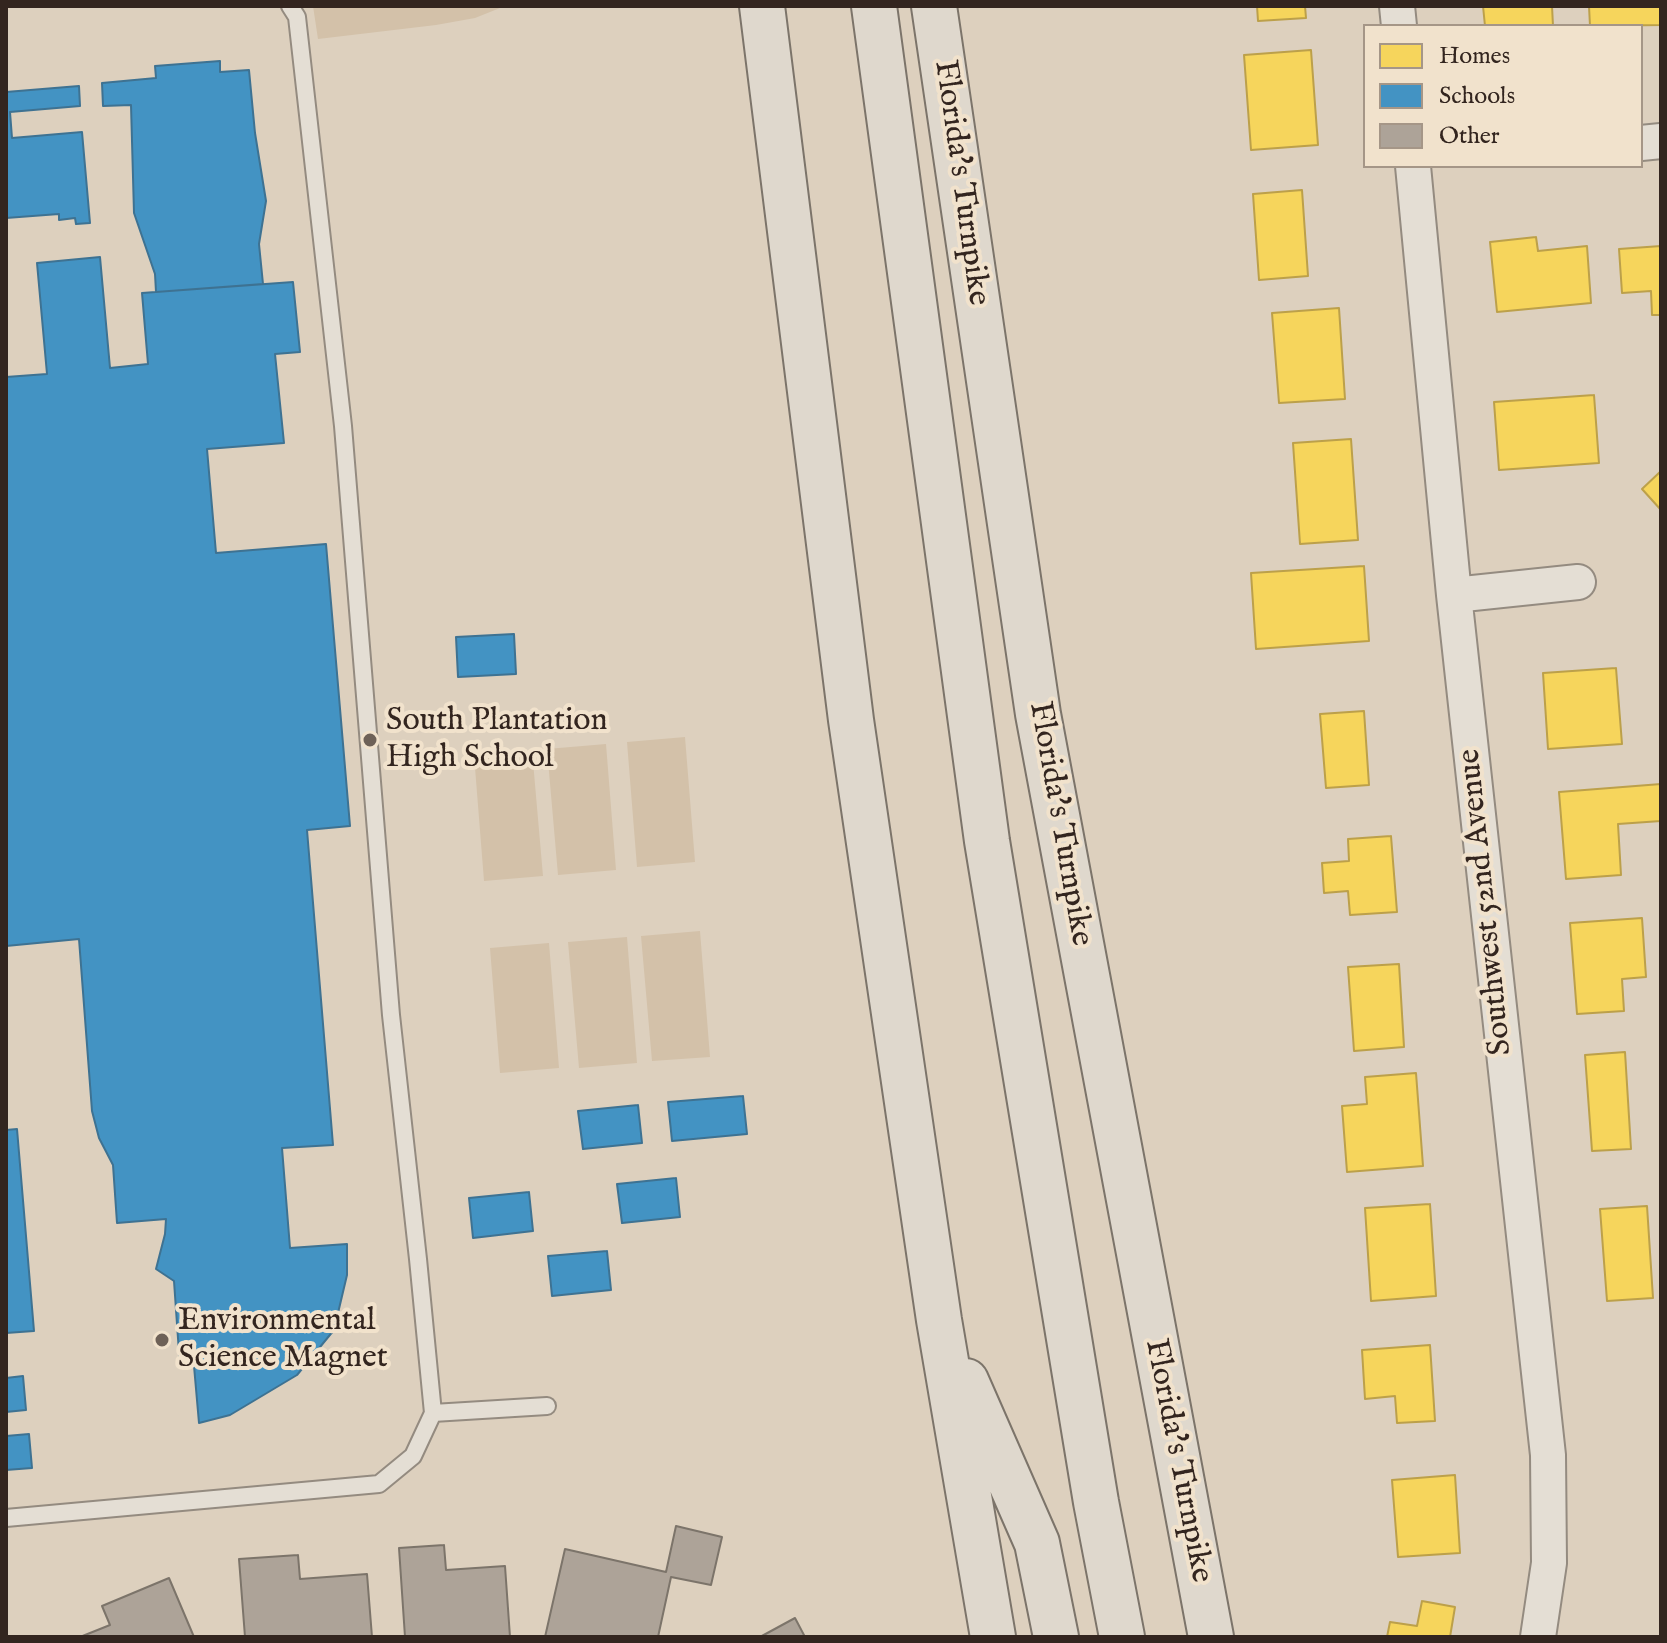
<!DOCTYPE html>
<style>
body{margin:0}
#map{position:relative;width:1667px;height:1643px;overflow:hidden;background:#ddd0be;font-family:"IM FELL English",serif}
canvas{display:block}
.frame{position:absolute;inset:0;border:8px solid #33251f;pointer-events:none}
.legend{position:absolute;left:1363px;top:24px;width:280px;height:144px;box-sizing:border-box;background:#f1e2cc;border:2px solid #a59687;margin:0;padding:10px 14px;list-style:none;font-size:24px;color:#33251f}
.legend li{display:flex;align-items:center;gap:16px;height:40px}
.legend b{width:40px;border:2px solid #a59687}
</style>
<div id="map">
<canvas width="1667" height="1643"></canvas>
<div class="frame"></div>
<ul class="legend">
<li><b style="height:22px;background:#f6d55c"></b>Homes</li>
<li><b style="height:22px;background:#4393c3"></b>Schools</li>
<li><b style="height:22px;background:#ada398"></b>Other</li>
</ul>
</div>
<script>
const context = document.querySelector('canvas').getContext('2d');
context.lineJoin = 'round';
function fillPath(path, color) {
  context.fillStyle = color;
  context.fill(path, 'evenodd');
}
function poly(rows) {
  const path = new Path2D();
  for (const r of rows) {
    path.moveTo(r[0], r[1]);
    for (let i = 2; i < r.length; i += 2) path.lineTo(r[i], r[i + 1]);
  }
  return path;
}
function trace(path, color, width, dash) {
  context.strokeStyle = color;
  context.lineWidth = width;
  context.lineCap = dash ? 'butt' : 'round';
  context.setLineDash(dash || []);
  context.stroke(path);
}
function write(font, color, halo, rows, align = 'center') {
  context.font = font + ' "IM FELL English",serif';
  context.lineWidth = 8;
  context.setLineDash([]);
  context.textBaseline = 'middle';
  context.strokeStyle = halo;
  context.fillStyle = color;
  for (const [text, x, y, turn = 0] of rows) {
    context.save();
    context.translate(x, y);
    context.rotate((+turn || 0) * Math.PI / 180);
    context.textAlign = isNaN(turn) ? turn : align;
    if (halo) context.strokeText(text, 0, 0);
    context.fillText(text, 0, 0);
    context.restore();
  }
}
const green = poly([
 [313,6,505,6,475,18,436,25,318,39],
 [685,737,695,862,637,867,627,742],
 [606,744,616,870,558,875,547,749],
 [532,750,543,876,484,881,474,755],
 [700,931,710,1057,652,1061,641,936],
 [627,937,637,1063,579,1068,568,942],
 [549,943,559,1068,500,1073,490,948]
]);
const homes = poly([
 [1257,6,1305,6,1306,18,1258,21,1257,6],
 [1483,6,1552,6,1553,26,1485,26,1483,6],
 [1589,6,1661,6,1661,25,1590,26,1589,6],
 [1311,50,1318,145,1251,150,1244,55,1311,50],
 [1302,190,1308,276,1259,280,1253,194,1302,190],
 [1536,237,1538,251,1587,246,1591,303,1497,312,1490,242,1536,237],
 [1661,246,1661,315,1652,315,1651,291,1622,293,1619,249,1661,246],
 [1339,308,1345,399,1279,403,1272,313,1339,308],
 [1594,395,1599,463,1499,470,1494,402,1594,395],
 [1351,439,1358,540,1300,544,1293,443,1351,439],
 [1661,471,1661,510,1642,489,1661,471],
 [1364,566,1369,641,1256,649,1251,573,1364,566],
 [1616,668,1622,744,1548,749,1543,673,1616,668],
 [1364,711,1369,785,1326,788,1320,714,1364,711],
 [1661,784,1661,821,1618,824,1621,875,1566,879,1559,792,1661,784],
 [1391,836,1397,912,1350,915,1348,891,1324,893,1322,863,1349,861,1348,839,1391,836],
 [1642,918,1646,977,1622,979,1624,1011,1577,1014,1570,923,1642,918],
 [1399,964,1404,1047,1354,1051,1348,967,1399,964],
 [1625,1052,1631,1149,1592,1151,1585,1055,1625,1052],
 [1416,1073,1423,1166,1347,1172,1342,1106,1367,1104,1365,1077,1416,1073],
 [1430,1204,1436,1296,1371,1301,1365,1208,1430,1204],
 [1647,1206,1653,1298,1607,1301,1600,1209,1647,1206],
 [1430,1345,1435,1421,1397,1423,1395,1396,1365,1399,1362,1350,1430,1345],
 [1455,1475,1460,1553,1398,1557,1392,1480,1455,1475],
 [1422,1601,1455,1607,1450,1637,1387,1637,1390,1622,1417,1626,1422,1601]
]);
const schools = poly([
 [220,61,220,72,249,70,255,133,266,201,259,244,263,284,156,292,155,274,134,213,131,105,103,106,102,83,156,78,155,66,220,61],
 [79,86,80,106,10,112,12,138,82,132,90,223,76,224,75,218,59,220,59,214,6,218,6,92,79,86],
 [100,257,110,368,148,364,142,293,293,282,300,352,275,354,284,443,207,449,216,553,326,544,350,826,307,830,333,1145,282,1148,290,1248,347,1244,347,1275,334,1330,297,1375,230,1415,199,1423,194,1366,180,1367,174,1281,156,1269,165,1234,166,1219,117,1223,113,1165,99,1138,92,1111,79,939,6,946,6,377,47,374,37,263,100,257],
 [514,634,516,674,458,677,456,637,514,634],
 [743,1096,747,1134,672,1141,668,1102,743,1096],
 [638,1105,642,1143,583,1149,578,1111,638,1105],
 [17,1129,34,1331,6,1333,6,1130,17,1129],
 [676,1178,680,1217,622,1223,617,1184,676,1178],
 [529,1192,533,1231,473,1238,469,1198,529,1192],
 [607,1251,611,1290,552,1296,548,1256,607,1251],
 [23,1376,26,1410,6,1412,6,1378,23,1376],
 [29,1434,32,1468,6,1470,6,1436,29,1434]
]);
const building = poly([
 [676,1526,722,1537,711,1585,671,1577,658,1637,545,1637,565,1549,666,1572,676,1526],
 [444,1545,446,1570,505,1566,510,1637,405,1637,399,1548,444,1545],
 [298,1555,300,1579,367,1574,372,1637,245,1637,239,1559,298,1555],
 [169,1578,194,1637,80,1637,110,1625,102,1606,169,1578],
 [795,1618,805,1637,760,1637,795,1618]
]);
const service = poly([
 [433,1413,547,1406],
 [6,1518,379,1484,413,1456,433,1413,418,1259,391,1015,343,426,297,17,290,6]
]);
const minor = poly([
 [1397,6,1399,26],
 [1641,143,1661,141],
 [1413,166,1454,595,1548,1455,1549,1563,1538,1637],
 [1454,595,1578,582]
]);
const motorway = poly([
 [762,6,851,720,939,1320,993,1637],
 [874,6,987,841,1096,1502,1122,1637],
 [934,6,1038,714,1211,1637],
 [966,1381,1037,1543,1056,1637]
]);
const markers = [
 [370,740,8,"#6e6157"],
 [162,1340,8,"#6e6157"]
];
const streetNames = [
 ["Florida's Turnpike",960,183,82],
 ["Florida's Turnpike",1059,824,80],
 ["Southwest 52nd Avenue",1487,902,-96],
 ["Florida's Turnpike",1177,1461,79]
];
const poiNames = [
 ["South Plantation",386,722],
 ["High School",386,759],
 ["Environmental",178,1322],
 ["Science Magnet",178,1359]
];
fillPath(green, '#d3c1a9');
fillPath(homes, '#f6d55c');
trace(homes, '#bca04a', 2);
fillPath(schools, '#4393c3');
trace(schools, '#3e7292', 2);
fillPath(building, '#ada398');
trace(building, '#7c746a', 2);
trace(service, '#948b80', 20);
trace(minor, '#948b80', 38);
trace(motorway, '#7c746a', 48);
trace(service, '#e4ded4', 16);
trace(minor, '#e4ded4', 34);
trace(motorway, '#dfd8cd', 44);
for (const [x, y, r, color] of markers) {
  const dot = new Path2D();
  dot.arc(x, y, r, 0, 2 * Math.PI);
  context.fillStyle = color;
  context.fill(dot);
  trace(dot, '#f1e2cc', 3);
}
write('32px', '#33251f', '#f1e2cc', streetNames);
write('32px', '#33251f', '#f1e2cc', poiNames, 'left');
</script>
